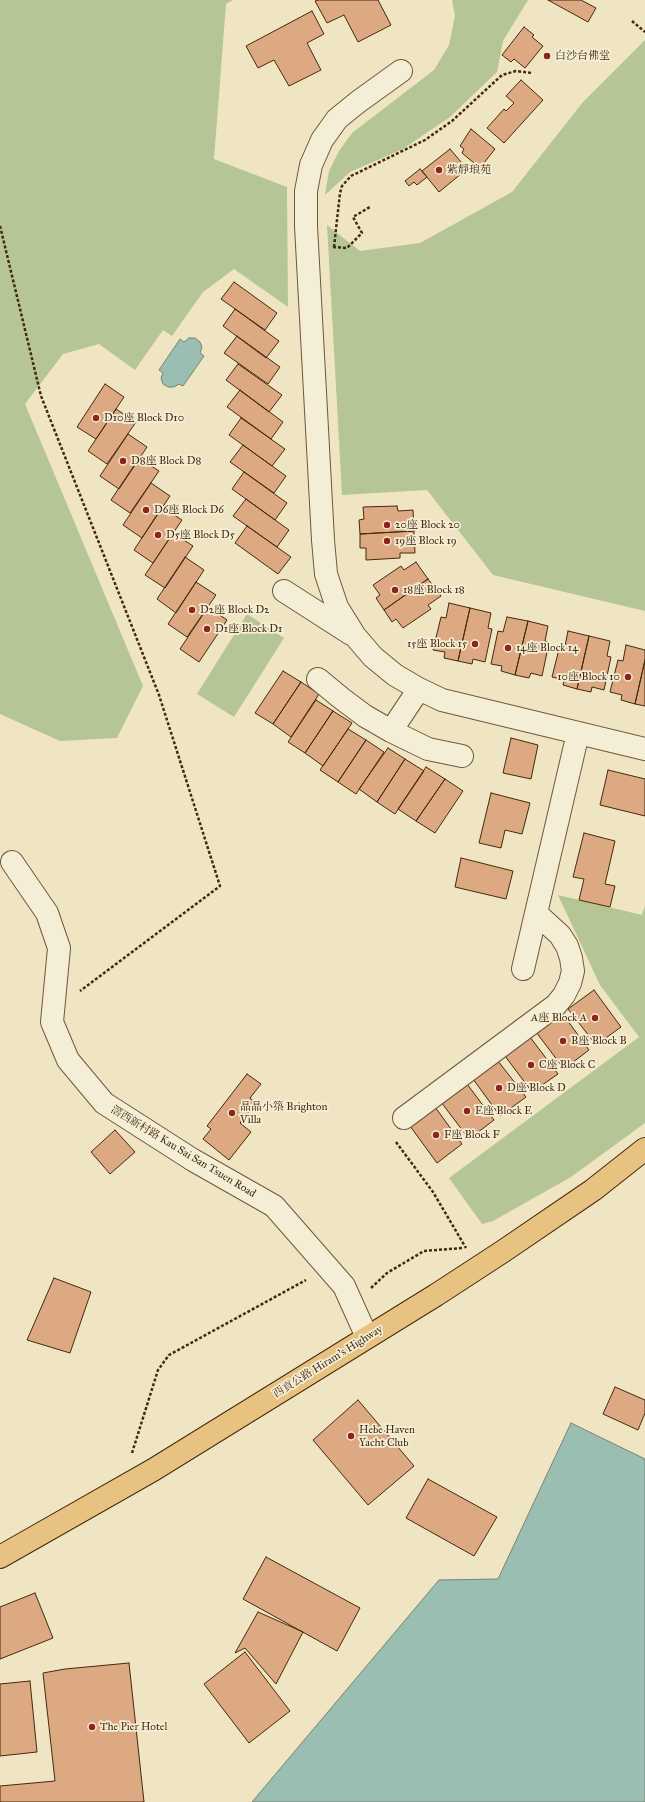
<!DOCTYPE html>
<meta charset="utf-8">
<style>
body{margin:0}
canvas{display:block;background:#f0e5c2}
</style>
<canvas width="645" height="1802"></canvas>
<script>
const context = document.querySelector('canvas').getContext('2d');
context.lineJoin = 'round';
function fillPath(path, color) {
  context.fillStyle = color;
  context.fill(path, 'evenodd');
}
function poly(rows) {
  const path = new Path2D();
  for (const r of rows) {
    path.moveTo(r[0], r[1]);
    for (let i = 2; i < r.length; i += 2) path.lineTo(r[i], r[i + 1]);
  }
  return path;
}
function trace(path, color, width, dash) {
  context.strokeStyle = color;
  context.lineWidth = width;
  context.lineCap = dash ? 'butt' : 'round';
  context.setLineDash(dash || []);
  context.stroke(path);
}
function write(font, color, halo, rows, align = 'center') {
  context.font = font + ' "IM FELL Great Primer","Noto Serif TC",serif';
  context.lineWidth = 3.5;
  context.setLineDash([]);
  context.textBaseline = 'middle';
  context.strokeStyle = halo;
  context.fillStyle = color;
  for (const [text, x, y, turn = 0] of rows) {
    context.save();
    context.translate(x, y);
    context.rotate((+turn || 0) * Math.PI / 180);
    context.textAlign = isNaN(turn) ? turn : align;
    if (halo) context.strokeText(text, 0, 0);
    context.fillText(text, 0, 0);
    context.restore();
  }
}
const green = poly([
 [0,0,233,0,226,4,214,159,287,187,288,307,234,269,203,292,172,336,163,330,135,370,99,344,63,354,25,404,143,686,117,738,60,741,0,714],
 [452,0,528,0,503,41,497,72,450,117,403,149,350,172,325,195,329,171,339,151,352,133,434,70,449,45,455,16],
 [645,40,645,611,493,575,427,490,342,495,327,225,360,251,420,243,512,192,583,102],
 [247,614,284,638,234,717,197,694],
 [558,895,642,915,645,905,645,1123,571,1177,493,1221,482,1224,449,1178,639,1037,600,985]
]);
const water = poly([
 [189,338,195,338,200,342,202,347,200,353,204,356,183,386,179,384,174,387,168,387,163,384,161,378,163,373,159,370,180,339,184,342,189,338],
 [571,1423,645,1459,645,1802,252,1802,439,1580,498,1579,571,1423]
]);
const building = poly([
 [318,0,378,0,391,25,358,42,344,15,327,23,315,1,318,0],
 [548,0,581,0,596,8,588,22,548,0],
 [312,11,324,34,307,43,321,70,289,86,274,60,258,68,246,46,312,11],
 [524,27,534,35,532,37,543,46,525,68,514,59,511,62,502,55,524,27],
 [521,80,543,100,504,143,487,128,504,109,506,111,514,103,506,96,521,80],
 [471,129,495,149,480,168,462,153,464,149,460,146,471,129],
 [450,149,467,169,439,192,422,171,450,149],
 [420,169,427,177,417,185,414,182,409,186,405,181,420,169],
 [234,282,277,313,265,330,221,299,234,282],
 [235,309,279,341,266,358,223,326,235,309],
 [237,336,280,367,268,384,224,353,237,336],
 [238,364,282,395,269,412,226,380,238,364],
 [105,384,124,397,96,439,77,427,105,384],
 [240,390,283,422,271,439,227,407,240,390],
 [116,409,136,422,107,464,88,451,116,409],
 [241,418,285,449,272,466,229,435,241,418],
 [128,434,147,447,119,489,100,476,128,434],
 [243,445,286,476,274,493,230,462,243,445],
 [139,458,159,471,130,513,111,500,139,458],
 [244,472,287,503,275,520,232,489,244,472],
 [151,483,170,496,142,538,123,525,151,483],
 [246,499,289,530,277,547,233,516,246,499],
 [397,506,398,511,413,510,414,531,360,534,359,520,364,519,363,507,397,506],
 [162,507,182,520,153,563,134,550,162,507],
 [247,526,291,557,278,574,235,543,247,526],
 [414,531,415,553,400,553,400,558,366,560,366,548,360,548,360,534,414,531],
 [173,533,193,546,165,588,145,575,173,533],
 [185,557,204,570,176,613,157,599,185,557],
 [416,562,428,579,384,610,376,598,380,595,373,585,401,566,404,570,416,562],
 [428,579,441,596,428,605,431,609,403,628,396,619,392,622,384,610,428,579],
 [196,582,216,595,187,637,168,624,196,582],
 [449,603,470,608,458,661,444,658,445,652,433,650,441,617,446,618,449,603],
 [208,607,227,620,199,662,180,649,208,607],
 [470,608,491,613,488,628,492,629,485,662,473,659,472,664,458,661,470,608],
 [507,617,528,621,515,675,501,671,502,666,491,664,498,631,503,632,507,617],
 [528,621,548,626,545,641,549,643,542,676,531,673,529,678,515,675,528,621],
 [568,631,589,636,577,689,563,685,564,680,552,677,560,645,565,646,568,631],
 [589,636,610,641,607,656,611,657,604,690,592,687,591,692,577,689,589,636],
 [626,645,645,650,645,660,635,704,621,700,622,695,610,692,618,660,623,661,626,645],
 [645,660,645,706,635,704,645,660],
 [283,671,301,682,273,724,255,713,283,671],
 [301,682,319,694,291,737,273,724,301,682],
 [316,700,333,711,305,753,288,742,316,700],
 [333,711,352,723,323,766,305,753,333,711],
 [348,729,366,740,338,782,320,770,348,729],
 [511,738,538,745,531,779,503,773,511,738],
 [366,740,384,752,356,794,338,782,366,740],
 [388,748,405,759,377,802,359,789,388,748],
 [405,759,424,771,395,814,377,802,405,759],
 [426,767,445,779,416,821,398,809,426,767],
 [608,770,645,779,645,816,600,805,608,770],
 [445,779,463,791,435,833,416,821,445,779],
 [491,793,530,803,522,834,505,830,501,848,479,843,491,793],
 [584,833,615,841,605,884,615,886,610,907,579,900,584,879,573,877,584,833],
 [461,858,513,871,506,899,455,887,461,858],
 [594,990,621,1027,596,1045,568,1009,594,990],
 [562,1013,589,1050,564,1069,536,1032,562,1013],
 [530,1037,558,1074,532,1092,505,1056,530,1037],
 [498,1061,526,1097,500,1116,473,1079,498,1061],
 [247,1074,261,1084,250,1098,256,1103,240,1123,251,1132,229,1160,203,1139,211,1129,207,1126,247,1074],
 [467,1084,494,1120,469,1139,441,1102,467,1084],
 [435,1107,462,1144,437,1163,410,1126,435,1107],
 [115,1130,135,1152,110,1174,91,1152,115,1130],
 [54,1278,91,1292,70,1353,27,1340,54,1278],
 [615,1387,645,1400,645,1413,638,1430,603,1414,615,1387],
 [358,1400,414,1466,368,1505,313,1440,358,1400],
 [428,1479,497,1517,474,1556,406,1518,428,1479],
 [266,1557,360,1608,337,1651,243,1599,266,1557],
 [35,1593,53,1638,0,1659,0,1607,35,1593],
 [258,1612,303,1632,276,1684,245,1648,235,1653,258,1612],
 [245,1652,290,1711,249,1743,204,1684,245,1652],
 [129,1663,144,1802,0,1802,0,1786,55,1781,43,1673,65,1669,129,1663],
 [30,1681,37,1752,0,1756,0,1684,30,1681]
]);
const path = poly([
 [632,21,645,32],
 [0,226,41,396,159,695,220,886,80,991],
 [333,247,347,248,362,233,353,217,370,207],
 [334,247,340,193,342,186,351,176,425,140,452,121,502,75,516,71,532,73],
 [396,1142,433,1192,466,1248],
 [371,1288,387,1273,424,1251,462,1248],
 [132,1453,158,1370,169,1355,306,1280]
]);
const minor = poly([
 [401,71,358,102,337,119,322,140,311,165,306,191,306,226,323,540,326,574,337,607,355,636,373,657,395,675,419,689,442,700,645,749],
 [284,591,351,634],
 [318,679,341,698,365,716,391,731,428,749,462,756],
 [391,731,419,689],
 [12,862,47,913,59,948,52,1022,68,1060,104,1103,193,1160,274,1206,344,1286,367,1337],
 [523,969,578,733],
 [404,1118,556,1005,564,995,570,983,573,971,571,958,567,946,560,935,536,913]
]);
const major = poly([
 [0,1557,153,1470,436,1295,502,1252,593,1190,645,1149]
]);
const markers = [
 [547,56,4,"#8f2418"],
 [439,170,4,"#8f2418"],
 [96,418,4,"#8f2418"],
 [123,461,4,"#8f2418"],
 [146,510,4,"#8f2418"],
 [387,525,4,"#8f2418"],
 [158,535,4,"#8f2418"],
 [387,541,4,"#8f2418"],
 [395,590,4,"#8f2418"],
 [192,610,4,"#8f2418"],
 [207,629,4,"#8f2418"],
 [475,644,4,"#8f2418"],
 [508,648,4,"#8f2418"],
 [628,677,4,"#8f2418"],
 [595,1018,4,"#8f2418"],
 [563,1041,4,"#8f2418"],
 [531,1065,4,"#8f2418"],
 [499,1088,4,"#8f2418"],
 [467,1111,4,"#8f2418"],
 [232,1113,4,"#8f2418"],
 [436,1135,4,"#8f2418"],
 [351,1436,4,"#8f2418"],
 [92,1727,4,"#8f2418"]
];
const poiNames = [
 ["白沙台佛堂",555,56],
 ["紫靜琅苑",447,170],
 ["D10座 Block D10",104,418],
 ["D8座 Block D8",131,461],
 ["D6座 Block D6",154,510],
 ["20座 Block 20",395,525],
 ["D5座 Block D5",166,535],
 ["19座 Block 19",395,541],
 ["18座 Block 18",403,590],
 ["D2座 Block D2",200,610],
 ["D1座 Block D1",215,629],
 ["15座 Block 15",467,644,"right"],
 ["14座 Block 14",516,648],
 ["10座 Block 10",620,677,"right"],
 ["A座 Block A",587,1018,"right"],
 ["B座 Block B",571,1041],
 ["C座 Block C",539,1065],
 ["D座 Block D",507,1088],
 ["晶晶小築 Brighton",240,1107],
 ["Villa",240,1120],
 ["E座 Block E",475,1111],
 ["F座 Block F",444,1135],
 ["Hebe Haven",359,1430],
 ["Yacht Club",359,1443],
 ["The Pier Hotel",100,1727]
];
const streetNames = [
 ["滘西新村路 Kau Sai San Tsuen Road",183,1152,31],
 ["西貢公路 Hiram's Highway",328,1362,-32]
];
fillPath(green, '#b6c595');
fillPath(water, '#9abfb2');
trace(water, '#788370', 1);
fillPath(building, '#dda982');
trace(building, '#44290d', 1);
trace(minor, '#6f583a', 24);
trace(major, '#44290d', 24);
trace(path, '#44290d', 2.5, [3, 2]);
trace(minor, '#f5eed7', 22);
trace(major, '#e8c281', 22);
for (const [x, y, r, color] of markers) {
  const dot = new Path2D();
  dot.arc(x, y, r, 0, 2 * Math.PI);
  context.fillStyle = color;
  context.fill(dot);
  trace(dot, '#f5eed7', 1.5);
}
write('11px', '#44290d', '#f5eed7', poiNames, 'left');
write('11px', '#44290d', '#f5eed7', streetNames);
</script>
